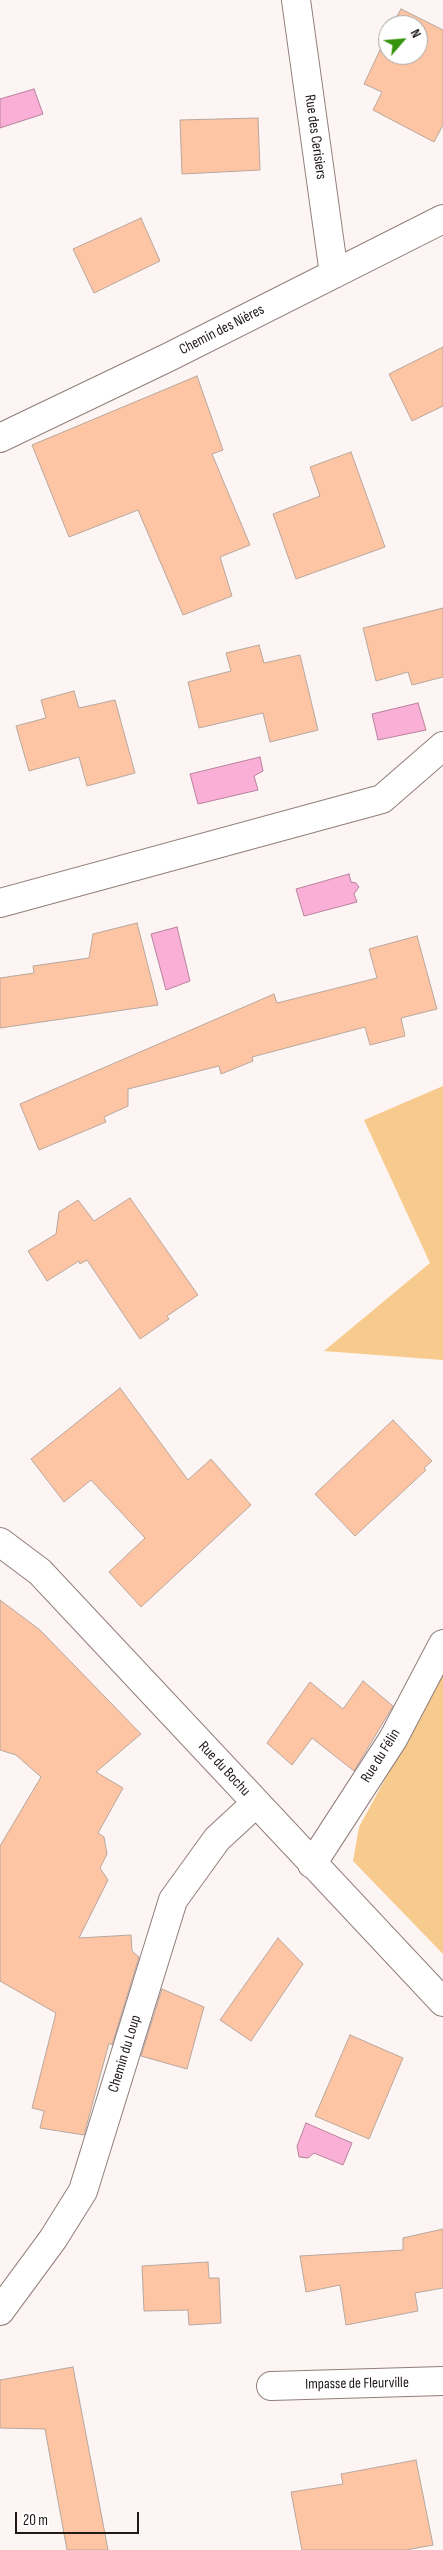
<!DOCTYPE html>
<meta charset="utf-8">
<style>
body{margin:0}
#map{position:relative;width:443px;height:2550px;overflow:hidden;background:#fdf5f3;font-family:"Sofia Sans Condensed",sans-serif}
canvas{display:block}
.north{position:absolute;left:378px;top:15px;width:50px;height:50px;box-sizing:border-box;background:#fff;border:1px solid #a6a3a3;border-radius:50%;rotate:63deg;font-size:14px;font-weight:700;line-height:20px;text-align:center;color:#201918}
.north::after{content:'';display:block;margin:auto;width:18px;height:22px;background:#36930d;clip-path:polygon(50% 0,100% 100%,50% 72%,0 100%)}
.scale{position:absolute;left:15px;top:2512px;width:124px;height:22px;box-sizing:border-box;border:2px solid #201918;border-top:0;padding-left:6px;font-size:15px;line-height:18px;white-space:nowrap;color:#201918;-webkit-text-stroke:4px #fff;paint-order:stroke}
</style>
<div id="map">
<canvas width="443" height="2550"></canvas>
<div class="north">N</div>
<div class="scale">20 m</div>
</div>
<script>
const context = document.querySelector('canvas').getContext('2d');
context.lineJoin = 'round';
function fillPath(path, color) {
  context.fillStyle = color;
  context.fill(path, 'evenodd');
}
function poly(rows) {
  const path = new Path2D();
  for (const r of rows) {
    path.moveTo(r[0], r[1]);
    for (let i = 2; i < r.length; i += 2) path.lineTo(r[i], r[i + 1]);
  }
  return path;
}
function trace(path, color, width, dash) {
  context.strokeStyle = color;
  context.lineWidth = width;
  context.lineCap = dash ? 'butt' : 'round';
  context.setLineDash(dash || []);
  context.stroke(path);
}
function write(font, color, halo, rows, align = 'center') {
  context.font = font + ' "Sofia Sans Condensed",sans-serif';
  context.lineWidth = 4;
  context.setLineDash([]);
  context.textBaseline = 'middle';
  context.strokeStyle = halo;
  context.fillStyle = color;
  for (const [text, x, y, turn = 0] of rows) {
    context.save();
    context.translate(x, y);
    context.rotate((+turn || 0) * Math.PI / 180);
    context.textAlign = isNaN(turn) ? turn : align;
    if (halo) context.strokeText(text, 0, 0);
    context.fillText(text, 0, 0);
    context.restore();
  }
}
const green = poly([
 [443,1086,443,1360,324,1351,430,1263,364,1120],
 [443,1673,443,1954,353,1861,359,1827]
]);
const water = poly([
 [34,89,43,114,0,128,0,99,34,89],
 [418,703,426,730,378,740,372,714,418,703],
 [260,757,263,771,254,776,258,790,198,804,190,774,260,757],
 [349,874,351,882,356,883,359,887,354,894,357,902,304,916,296,889,349,874],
 [177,927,190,981,166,990,151,934,177,927],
 [306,2123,352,2143,343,2165,314,2153,308,2158,299,2157,297,2146,306,2123]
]);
const building = poly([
 [401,9,443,30,443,125,434,142,373,110,382,92,364,84,388,33,388,55,418,55,418,25,392,25,401,9],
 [258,118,260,170,182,174,180,120,258,118],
 [141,218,160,261,94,293,73,249,141,218],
 [443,347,443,406,412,421,389,374,443,347],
 [197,376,223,450,212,454,250,545,220,557,232,596,183,615,138,510,69,537,32,445,197,376],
 [351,452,385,547,296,579,273,514,320,496,310,467,351,452],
 [443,608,443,677,412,685,408,672,376,681,363,628,443,608],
 [259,645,264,663,300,655,318,730,270,742,263,713,199,728,188,682,231,671,226,653,259,645],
 [74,691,79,708,115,700,135,773,87,786,79,757,29,771,16,726,46,718,41,700,74,691],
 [137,923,158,1005,0,1028,0,978,34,973,33,966,89,958,93,934,137,923],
 [417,936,437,1009,401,1018,405,1036,370,1045,365,1027,252,1057,253,1061,221,1074,219,1066,128,1089,128,1106,104,1117,106,1122,39,1150,20,1104,274,994,277,1003,377,978,369,949,417,936],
 [130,1198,198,1295,167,1316,169,1319,140,1339,87,1260,80,1264,79,1261,47,1281,28,1251,56,1234,59,1212,78,1200,94,1221,130,1198],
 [120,1388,188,1480,211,1459,251,1505,141,1607,109,1572,145,1538,91,1480,64,1502,31,1459,120,1388],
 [393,1420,432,1461,424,1468,426,1470,355,1536,315,1494,393,1420],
 [0,1600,40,1630,141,1734,96,1772,123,1788,98,1833,104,1837,107,1854,100,1868,108,1880,79,1938,131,1935,132,1951,139,1957,112,2045,109,2043,84,2135,40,2128,44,2111,32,2108,56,2013,0,1981,0,1846,41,1777,16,1755,0,1750,0,1600],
 [363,1681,393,1706,354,1771,312,1738,292,1765,267,1743,310,1682,343,1709,363,1681],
 [278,1938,303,1964,251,2041,220,2020,278,1938],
 [162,1989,204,2007,187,2069,141,2056,162,1989],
 [350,2035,403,2058,369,2139,315,2116,350,2035],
 [443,2229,443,2288,415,2293,418,2311,346,2325,340,2285,306,2292,300,2256,403,2250,403,2238,443,2229],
 [208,2262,209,2278,219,2278,221,2323,189,2325,188,2310,144,2311,142,2266,208,2262],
 [73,2367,101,2513,108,2550,67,2550,45,2429,0,2428,0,2380,73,2367],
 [416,2460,433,2545,406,2550,302,2550,291,2492,343,2484,341,2474,416,2460]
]);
const street = poly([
 [296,0,334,274],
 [0,438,169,357,443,219],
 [0,903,382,799,443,746],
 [0,1542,40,1572,443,2002],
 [312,1864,393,1739,443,1644],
 [0,2311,53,2239,83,2191,173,1900,217,1839,256,1803],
 [271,2386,443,2381]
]);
const streetNames = [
 ["Rue des Cerisiers",315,137,82],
 ["Chemin des Nières",222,330,-27],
 ["Rue du Félin",381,1756,-58],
 ["Rue du Bochu",224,1769,47],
 ["Chemin du Loup",125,2054,-73],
 ["Impasse de Fleurville",357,2384,-1]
];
fillPath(green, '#f7ca8d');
fillPath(water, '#f9afd6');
trace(water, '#b8829d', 1);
fillPath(building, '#fdc5a3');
trace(building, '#b8a79e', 1);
trace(street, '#917e7a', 30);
trace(street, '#fff', 28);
write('15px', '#201918', '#fff', streetNames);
</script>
